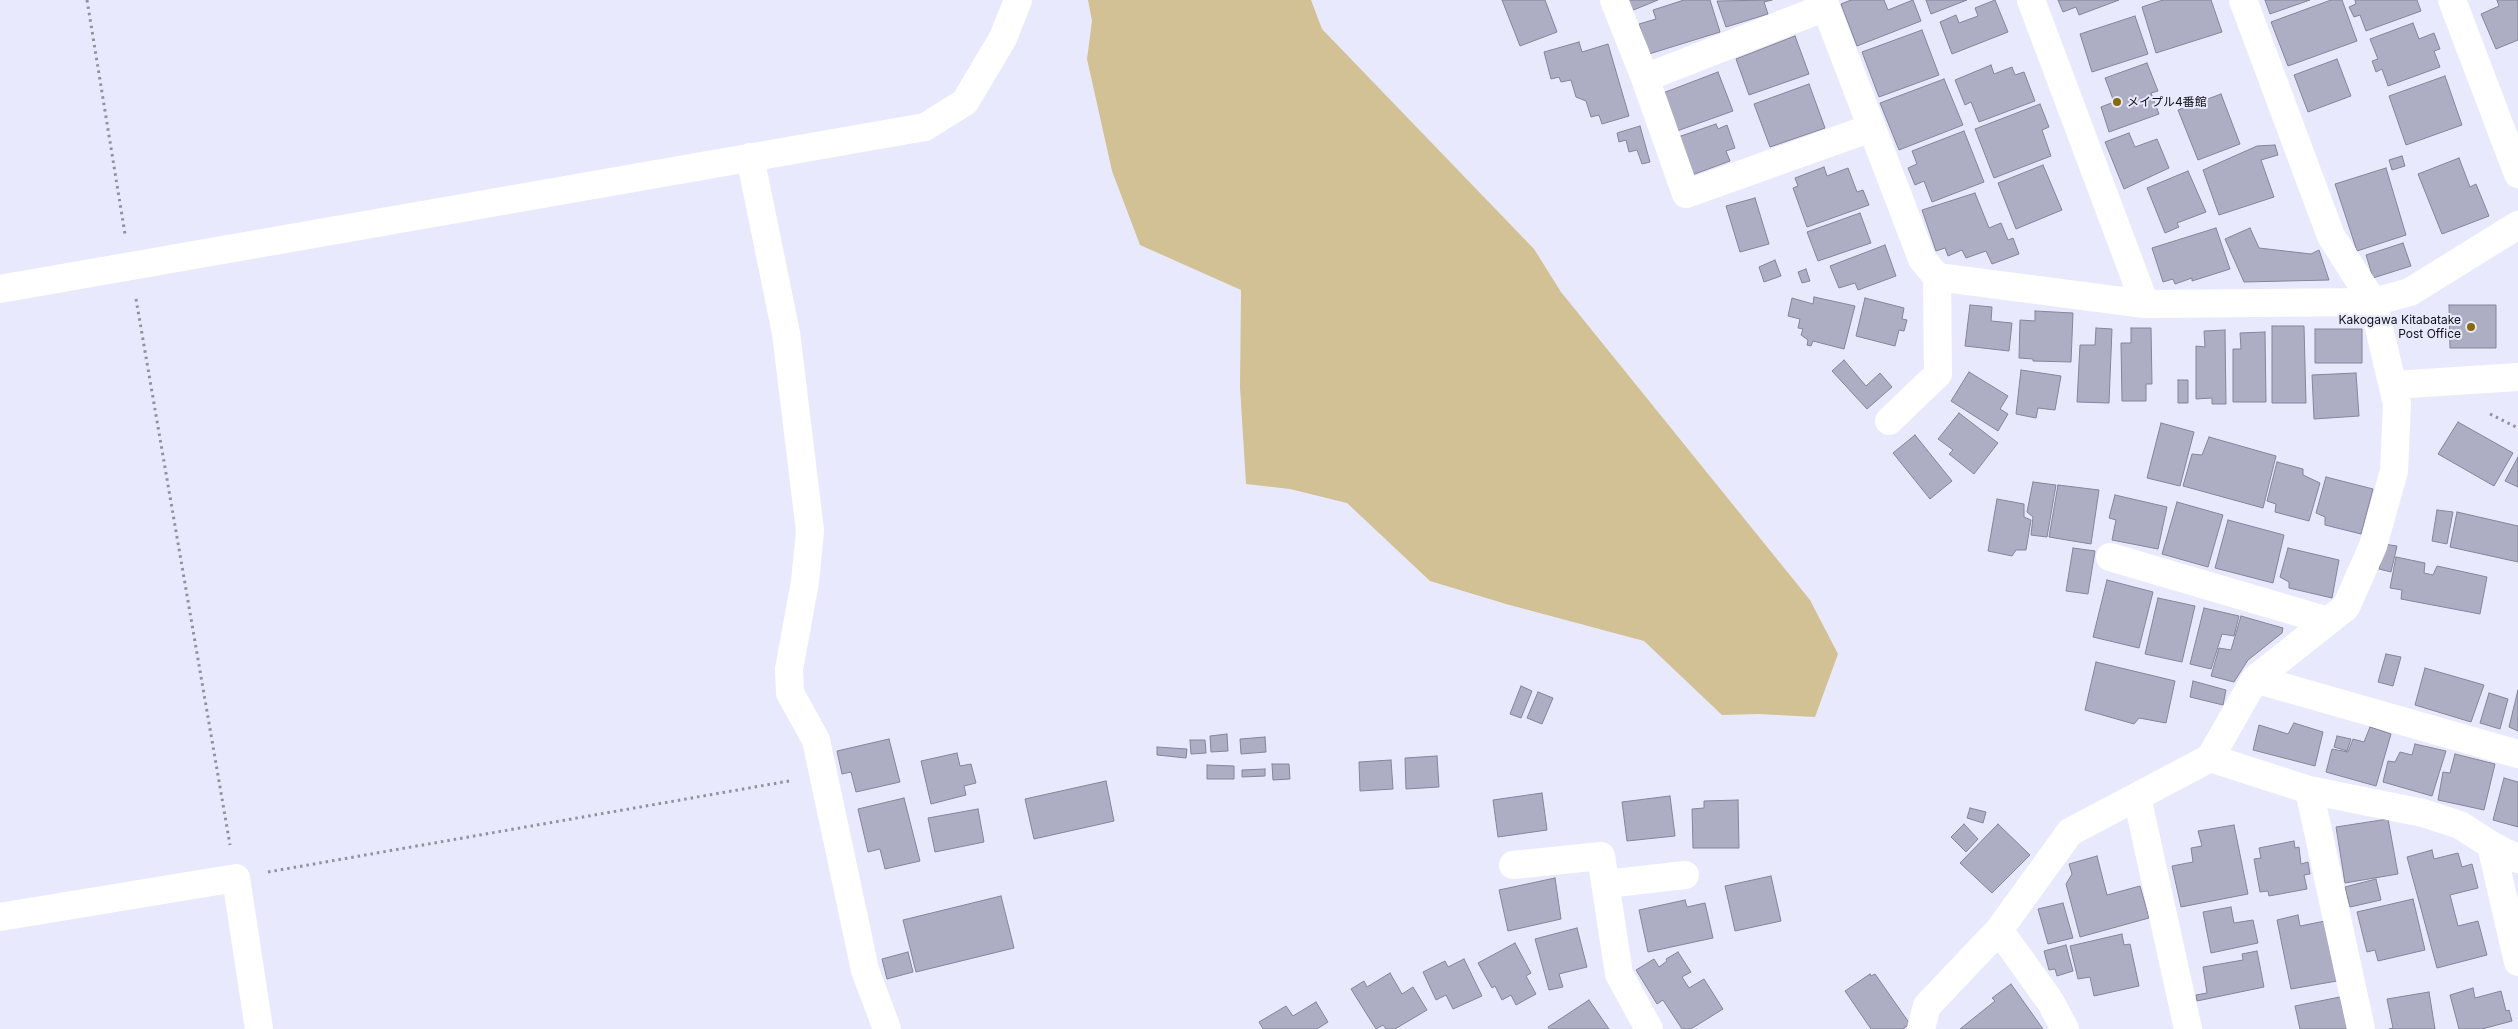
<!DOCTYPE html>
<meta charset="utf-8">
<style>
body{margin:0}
canvas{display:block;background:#e9e9fd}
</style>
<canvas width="2518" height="1029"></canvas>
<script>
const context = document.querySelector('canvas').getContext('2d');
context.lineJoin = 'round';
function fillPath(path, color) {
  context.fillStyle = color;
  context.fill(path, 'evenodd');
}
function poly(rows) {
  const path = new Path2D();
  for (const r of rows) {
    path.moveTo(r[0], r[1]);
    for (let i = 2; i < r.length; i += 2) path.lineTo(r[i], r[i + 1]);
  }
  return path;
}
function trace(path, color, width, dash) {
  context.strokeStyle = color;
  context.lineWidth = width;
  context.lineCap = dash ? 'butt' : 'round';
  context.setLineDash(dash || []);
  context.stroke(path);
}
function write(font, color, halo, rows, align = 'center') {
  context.font = font + ' Inter,"Noto Sans JP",sans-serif';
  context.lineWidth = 4;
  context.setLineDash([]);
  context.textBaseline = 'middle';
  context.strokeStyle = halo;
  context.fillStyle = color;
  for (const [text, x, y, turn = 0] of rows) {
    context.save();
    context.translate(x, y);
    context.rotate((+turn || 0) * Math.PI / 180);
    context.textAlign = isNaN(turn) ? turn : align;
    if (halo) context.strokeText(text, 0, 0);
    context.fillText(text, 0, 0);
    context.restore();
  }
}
const water = poly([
 [1088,0,1311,0,1322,29,1534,249,1561,292,1810,600,1838,654,1815,717,1759,714,1722,715,1644,641,1506,604,1430,581,1347,503,1290,489,1246,484,1240,387,1241,290,1140,245,1112,171,1087,59,1092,21]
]);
const building = poly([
 [1502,0,1545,0,1557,32,1520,46,1502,0],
 [1626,0,1658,0,1631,11,1626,0],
 [1684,0,1710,0,1720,32,1649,54,1639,24,1656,19,1653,10,1684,0],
 [1772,0,1764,2,1768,14,1726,27,1717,1,1772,0],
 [1851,0,1884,0,1888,10,1913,0,1921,21,1857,46,1841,4,1851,0],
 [1926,0,1967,0,1931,14,1926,0],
 [1995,0,2008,32,1952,54,1940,22,1956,15,1959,23,1978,16,1975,8,1995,0],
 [2058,0,2119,0,2079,15,2076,7,2063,12,2058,0],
 [2163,0,2211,0,2222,32,2156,53,2142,7,2163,0],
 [2265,0,2310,0,2270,14,2265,0],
 [2331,0,2342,0,2357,41,2288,66,2271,22,2331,0],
 [2355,0,2417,0,2421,11,2366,31,2360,15,2354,17,2349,7,2356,4,2355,0],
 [2497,0,2518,0,2518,40,2496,49,2481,14,2499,6,2497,0],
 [2135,16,2148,54,2092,72,2080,34,2135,16],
 [2413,23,2419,39,2434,33,2440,49,2434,51,2440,67,2388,86,2382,69,2376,72,2372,61,2378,59,2370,39,2413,23],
 [1922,30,1939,75,1879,97,1862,52,1922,30],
 [1795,36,1809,74,1749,95,1736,59,1795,36],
 [1579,42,1582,52,1608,44,1629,116,1602,124,1599,115,1591,117,1586,101,1576,97,1571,80,1561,82,1559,77,1551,79,1544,52,1579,42],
 [2337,59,2351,96,2308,112,2294,75,2337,59],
 [2147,63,2158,91,2151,93,2159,114,2109,132,2101,107,2114,102,2105,78,2147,63],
 [1991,65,1994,74,2012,67,2015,75,2024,72,2035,101,1979,122,1971,102,1965,105,1955,80,1991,65],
 [1718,72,1733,111,1677,131,1663,93,1718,72],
 [2445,76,2462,125,2406,145,2389,96,2445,76],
 [1944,79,1963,125,1899,150,1880,103,1944,79],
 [1809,84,1825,128,1770,147,1754,104,1809,84],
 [2221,94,2240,144,2198,160,2178,110,2221,94],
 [2040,104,2049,127,2042,130,2051,156,1994,178,1975,129,2040,104],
 [1716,124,1718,129,1727,125,1735,148,1726,151,1730,161,1692,175,1678,137,1716,124],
 [1640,126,1650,162,1642,164,1637,150,1629,152,1626,140,1619,142,1617,133,1640,126],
 [1964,131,1984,182,1932,202,1924,181,1915,185,1908,168,1917,164,1912,151,1964,131],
 [2129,133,2135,147,2157,139,2169,168,2124,189,2105,142,2129,133],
 [2275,145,2278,155,2261,160,2274,197,2219,215,2203,170,2257,146,2275,145],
 [2402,156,2405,166,2392,170,2389,160,2402,156],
 [2459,158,2470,187,2476,184,2489,216,2442,234,2418,174,2459,158],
 [2043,165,2062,210,2016,229,1998,183,2043,165],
 [1824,167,1827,176,1848,168,1857,192,1863,190,1869,205,1807,227,1793,188,1798,186,1795,178,1824,167],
 [2386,168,2406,235,2357,251,2335,184,2386,168],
 [2188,171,2206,212,2177,223,2179,227,2165,233,2147,188,2188,171],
 [1975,193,1989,228,2001,223,2008,240,2013,238,2019,254,1992,264,1986,251,1966,258,1962,250,1948,256,1945,248,1936,251,1922,210,1975,193],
 [1755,198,1769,244,1740,252,1726,206,1755,198],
 [1860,213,1871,243,1818,261,1807,232,1860,213],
 [2216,228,2230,269,2192,281,2192,278,2175,284,2173,279,2163,282,2152,248,2216,228],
 [2250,228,2259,248,2311,254,2319,250,2329,280,2244,282,2225,239,2250,228],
 [2403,243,2411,266,2373,278,2366,255,2403,243],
 [1885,245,1896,276,1858,290,1855,283,1839,288,1830,266,1885,245],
 [1775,260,1781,276,1764,282,1759,267,1775,260],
 [1806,269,1810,281,1802,283,1798,272,1806,269],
 [1814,297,1855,306,1844,349,1813,341,1811,346,1807,345,1808,340,1801,335,1803,329,1798,328,1800,319,1788,316,1792,298,1813,304,1814,297],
 [1865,298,1904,308,1902,319,1907,320,1904,331,1899,330,1895,346,1856,336,1865,298],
 [1970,305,1992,307,1991,321,2012,323,2009,351,1965,346,1970,305],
 [2449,305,2496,305,2496,348,2450,348,2449,305],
 [2035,311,2073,313,2071,362,2033,361,2033,359,2019,358,2020,320,2035,321,2035,311],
 [2272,326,2304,326,2306,403,2272,403,2272,326],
 [2096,328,2112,329,2109,403,2077,402,2080,345,2095,345,2096,328],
 [2131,328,2151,328,2152,384,2146,384,2146,401,2122,401,2121,343,2131,343,2131,328],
 [2315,329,2362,329,2362,363,2315,363,2315,329],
 [2225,330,2226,404,2212,404,2212,398,2196,399,2196,346,2205,347,2204,331,2225,330],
 [2265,332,2266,402,2233,402,2233,349,2241,349,2240,333,2265,332],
 [1844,360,1866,386,1880,373,1892,387,1867,409,1832,371,1844,360],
 [2021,370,2061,376,2055,410,2038,408,2036,418,2016,414,2021,370],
 [1969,372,2008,396,2000,409,2008,414,1998,431,1951,401,1969,372],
 [2356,373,2359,416,2314,419,2312,375,2356,373],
 [2178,380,2188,380,2188,403,2178,403,2178,380],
 [1959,413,1998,443,1974,474,1949,454,1953,450,1938,439,1959,413],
 [2458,422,2513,453,2494,486,2438,454,2458,422],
 [2161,423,2194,432,2180,486,2147,478,2161,423],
 [1915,435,1952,481,1930,499,1893,453,1915,435],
 [2209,437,2276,456,2263,508,2183,486,2192,454,2202,455,2209,437],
 [2518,457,2518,487,2505,481,2518,457],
 [2277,462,2303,469,2303,475,2320,483,2309,521,2275,512,2276,504,2267,501,2277,462],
 [2326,477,2373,489,2361,534,2325,525,2325,517,2316,513,2326,477],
 [2033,482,2056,485,2047,537,2031,535,2033,517,2027,512,2033,482],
 [2058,485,2099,490,2091,544,2049,537,2058,485],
 [2115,495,2167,507,2158,549,2112,540,2116,520,2109,518,2115,495],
 [1997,499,2024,504,2024,517,2031,520,2026,550,2016,550,2012,556,1988,551,1997,499],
 [2177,502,2223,515,2208,567,2162,554,2177,502],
 [2437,510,2453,512,2447,544,2432,541,2437,510],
 [2457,512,2518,526,2518,562,2450,547,2457,512],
 [2228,520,2284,535,2273,583,2215,568,2228,520],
 [2384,544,2397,546,2391,572,2379,569,2384,544],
 [2073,548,2095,551,2088,594,2066,591,2073,548],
 [2288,548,2339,560,2332,598,2289,588,2289,582,2280,577,2288,548],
 [2396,557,2425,563,2424,573,2433,575,2437,566,2487,577,2480,614,2401,599,2402,590,2390,588,2396,557],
 [2107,580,2153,592,2139,648,2093,637,2107,580],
 [2158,598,2195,606,2182,662,2145,654,2158,598],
 [2204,608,2239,616,2234,636,2222,634,2211,669,2190,664,2204,608],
 [2241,616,2283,628,2282,633,2248,660,2234,682,2211,676,2219,648,2231,650,2241,616],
 [2386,654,2401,657,2393,686,2378,682,2386,654],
 [2096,662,2175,681,2166,723,2139,718,2134,724,2085,710,2096,662],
 [2425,668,2484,685,2471,722,2415,705,2425,668],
 [2193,681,2226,690,2223,705,2190,697,2193,681],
 [1521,686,1532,691,1521,718,1510,714,1521,686],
 [2518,690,2518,731,2509,727,2518,690],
 [1538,692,1553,698,1542,724,1527,718,1538,692],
 [2489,693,2508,699,2500,729,2480,723,2489,693],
 [2294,723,2323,732,2315,766,2253,750,2259,725,2288,734,2294,723],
 [2370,727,2391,734,2376,786,2326,772,2332,749,2348,752,2353,739,2364,742,2370,727],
 [1227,734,1228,751,1211,752,1210,736,1227,734],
 [2337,736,2351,739,2347,751,2334,747,2337,736],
 [1265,737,1266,752,1241,754,1240,739,1265,737],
 [889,739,900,782,856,792,851,772,842,774,837,751,889,739],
 [1190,740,1205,740,1206,753,1191,754,1190,740],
 [2415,744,2446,751,2432,796,2383,782,2388,761,2395,762,2400,752,2412,755,2415,744],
 [1157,747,1187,749,1186,758,1157,755,1157,747],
 [957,753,960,766,971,764,976,783,964,786,966,795,931,804,921,761,957,753],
 [2455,754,2495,764,2484,810,2438,800,2443,772,2450,773,2455,754],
 [1437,756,1439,787,1406,789,1405,758,1437,756],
 [1391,760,1393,789,1360,791,1359,762,1391,760],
 [1272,764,1289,764,1290,779,1273,780,1272,764],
 [1207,765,1234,766,1234,779,1207,779,1207,765],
 [1265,769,1265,776,1242,777,1242,770,1265,769],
 [2504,778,2518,782,2518,827,2493,820,2504,778],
 [1106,781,1114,821,1034,839,1025,799,1106,781],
 [1542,793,1547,830,1498,837,1493,800,1542,793],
 [1670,796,1675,836,1627,841,1622,802,1670,796],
 [904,798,920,861,885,869,880,849,868,852,858,809,904,798],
 [1738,800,1739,848,1693,848,1692,809,1704,808,1704,801,1738,800],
 [1970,808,1986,812,1983,823,1967,818,1970,808],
 [978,809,984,842,935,852,928,818,978,809],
 [2388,819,2398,874,2345,883,2336,827,2388,819],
 [1964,824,1978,839,1966,852,1951,837,1964,824],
 [1998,824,2030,855,1992,893,1960,863,1998,824],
 [2234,825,2248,894,2181,907,2172,866,2193,862,2191,848,2202,846,2198,831,2234,825],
 [2294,841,2295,848,2299,847,2301,864,2308,862,2310,874,2304,875,2307,889,2269,896,2268,891,2260,892,2254,859,2261,858,2259,848,2294,841],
 [2432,850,2434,859,2458,853,2462,867,2472,864,2478,888,2450,895,2458,926,2478,921,2487,955,2437,968,2407,857,2432,850],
 [2097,856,2107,895,2140,886,2149,918,2080,937,2066,884,2072,874,2069,864,2097,856],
 [1771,876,1781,921,1735,931,1725,886,1771,876],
 [1555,878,1561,919,1508,931,1499,890,1555,878],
 [2376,879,2381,900,2350,907,2345,887,2376,879],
 [1001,896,1014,948,916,972,903,920,1001,896],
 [2413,899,2425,950,2378,961,2375,950,2367,952,2357,912,2413,899],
 [1685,900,1687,907,1705,903,1713,938,1648,952,1639,910,1685,900],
 [2063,903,2073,938,2048,944,2038,909,2063,903],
 [2231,907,2234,923,2253,920,2258,943,2211,953,2203,912,2231,907],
 [2298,915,2300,926,2325,921,2337,981,2291,989,2277,920,2298,915],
 [1577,928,1587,967,1559,974,1563,987,1549,990,1535,939,1577,928],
 [2122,934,2124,945,2130,944,2139,986,2094,996,2090,977,2078,979,2070,946,2122,934],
 [1515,943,1531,973,1526,976,1536,994,1516,1005,1511,995,1502,1000,1495,986,1492,988,1478,963,1515,943],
 [2066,945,2073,971,2057,976,2055,969,2049,970,2044,951,2066,945],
 [2257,951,2264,987,2197,1001,2196,995,2207,993,2203,967,2243,960,2242,954,2257,951],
 [908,952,913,972,887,979,882,959,908,952],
 [1678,952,1691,972,1682,977,1689,988,1704,979,1723,1009,1691,1029,1682,1029,1663,1000,1657,1004,1636,970,1654,959,1659,967,1667,961,1666,959,1678,952],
 [1464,959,1482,996,1453,1009,1446,995,1436,1000,1423,972,1445,961,1448,967,1464,959],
 [1390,973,1402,994,1413,987,1427,1010,1395,1029,1386,1029,1383,1025,1376,1029,1351,989,1364,981,1367,987,1390,973],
 [1870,974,1871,976,1875,974,1910,1024,1903,1029,1871,1029,1845,991,1870,974],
 [2011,984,2043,1029,1960,1029,1995,1001,1992,998,2011,984],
 [2473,988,2475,998,2501,991,2506,1011,2509,1010,2512,1021,2482,1029,2459,1029,2450,995,2473,988],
 [2429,992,2435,1029,2389,1029,2393,1028,2387,999,2429,992],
 [2340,997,2347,1029,2300,1029,2295,1006,2340,997],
 [1589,1000,1609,1029,1549,1029,1548,1027,1589,1000],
 [1316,1002,1328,1022,1317,1029,1263,1029,1259,1022,1286,1006,1293,1016,1316,1002]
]);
const path = poly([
 [87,0,125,234],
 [136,299,230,845],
 [2490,414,2518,428],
 [268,872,789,781]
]);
const street = poly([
 [1614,0,1645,78,1686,194,1871,128],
 [1823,0,1922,259,1937,277,2145,304,2373,302,2410,292,2518,225],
 [2031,0,2145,304],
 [2452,0,2518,174],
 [1645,78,1826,7],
 [750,157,786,333,810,531,805,582,789,669,790,693,816,740,865,970,887,1029],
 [0,289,925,127,965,102,1003,38,1018,0],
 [2393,385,2518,377],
 [1889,421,1938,374,1937,277],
 [2110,557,2328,621],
 [2255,679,2518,754],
 [2210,758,2309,790,2423,813,2460,825,2491,845,2518,859],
 [2309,790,2361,1029],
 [2137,797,2188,1029],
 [2491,845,2518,962],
 [1513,865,1601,856,1619,974,1649,1029],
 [1606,884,1685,875],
 [0,917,236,878,259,1029],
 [1999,930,2050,1001,2065,1029],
 [1921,1029,1927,1006,1999,930,2070,832,2210,758,2255,679,2346,607,2373,546,2394,471,2397,404,2373,302,2331,236,2243,0]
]);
const markers = [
 [2117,102,5,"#866b07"],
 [2471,327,5,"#866b07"]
];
const poiNames = [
 ["メイプル4番館",2127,102],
 ["Kakogawa Kitabatake",2461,320,"right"],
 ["Post Office",2461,334,"right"]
];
fillPath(water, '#d2c194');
fillPath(building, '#adadc4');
trace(building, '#84849a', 1);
trace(path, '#90909f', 3, [2.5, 4]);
trace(street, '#fff', 28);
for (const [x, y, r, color] of markers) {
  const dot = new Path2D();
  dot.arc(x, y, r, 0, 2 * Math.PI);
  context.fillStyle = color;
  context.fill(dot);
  trace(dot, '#e9e9fd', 2);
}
write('12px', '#111119', '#e9e9fd', poiNames, 'left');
</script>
